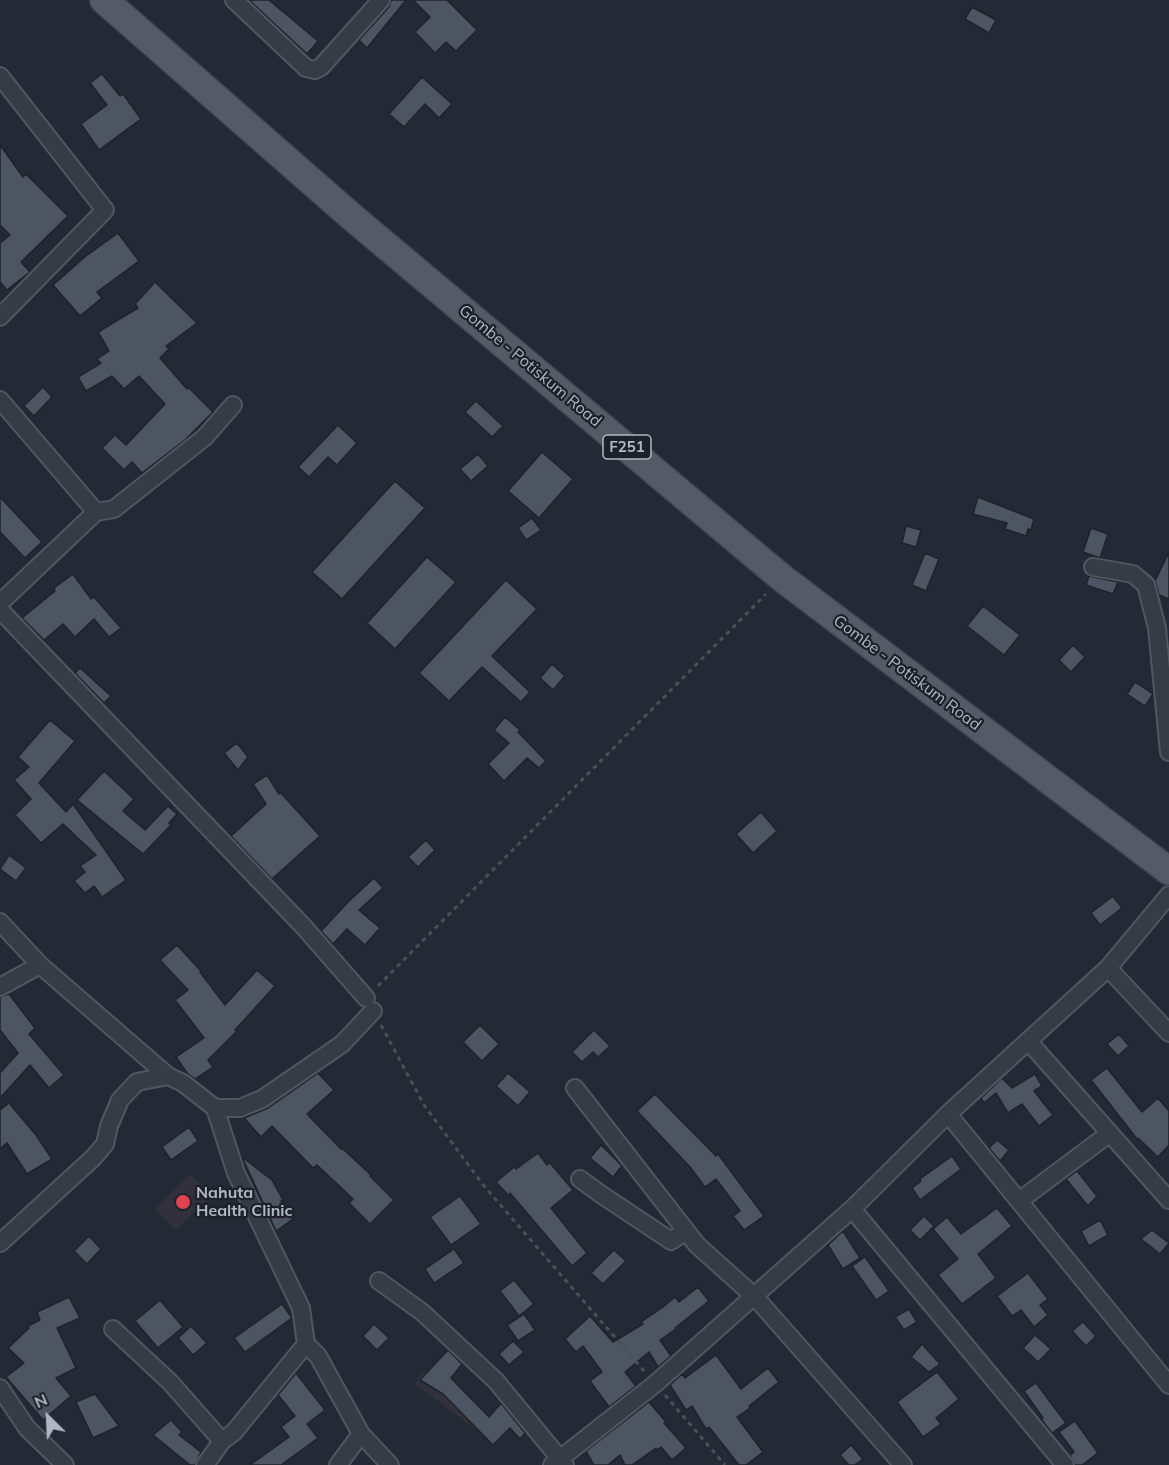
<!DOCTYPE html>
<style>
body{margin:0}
#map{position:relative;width:1169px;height:1465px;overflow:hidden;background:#232a35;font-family:Mulish,sans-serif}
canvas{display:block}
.north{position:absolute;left:18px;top:1387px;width:60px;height:60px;-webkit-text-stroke:4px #1c212a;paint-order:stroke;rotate:336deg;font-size:16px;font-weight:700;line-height:24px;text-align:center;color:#b1b7c2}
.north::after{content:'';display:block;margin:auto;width:21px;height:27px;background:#b1b7c2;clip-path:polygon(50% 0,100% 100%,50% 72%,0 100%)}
</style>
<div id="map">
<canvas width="1169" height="1465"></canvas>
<div class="north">N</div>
</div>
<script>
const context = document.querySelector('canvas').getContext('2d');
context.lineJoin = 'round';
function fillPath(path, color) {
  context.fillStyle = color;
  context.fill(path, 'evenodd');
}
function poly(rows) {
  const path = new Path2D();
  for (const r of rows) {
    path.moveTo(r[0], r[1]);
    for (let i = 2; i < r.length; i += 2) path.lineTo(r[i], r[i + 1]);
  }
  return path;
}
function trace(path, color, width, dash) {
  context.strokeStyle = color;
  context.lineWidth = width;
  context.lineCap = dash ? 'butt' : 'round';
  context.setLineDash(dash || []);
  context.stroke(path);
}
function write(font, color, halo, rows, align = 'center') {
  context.font = font + ' Mulish,sans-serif';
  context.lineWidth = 4.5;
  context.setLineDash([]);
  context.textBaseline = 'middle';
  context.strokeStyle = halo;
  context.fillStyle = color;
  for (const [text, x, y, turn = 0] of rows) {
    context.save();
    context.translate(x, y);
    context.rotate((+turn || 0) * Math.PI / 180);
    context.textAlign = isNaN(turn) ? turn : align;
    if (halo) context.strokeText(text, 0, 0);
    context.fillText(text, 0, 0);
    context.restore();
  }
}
const medical = poly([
 [190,1174,211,1195,176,1231,155,1209],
 [422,1371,499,1431,490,1440,415,1384]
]);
const building = poly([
 [249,0,269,0,318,41,307,54,249,0],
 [391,0,406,0,367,48,359,40,389,7,391,0],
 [413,0,447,0,477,30,456,51,446,42,435,53,415,32,430,17,413,0],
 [972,7,996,20,989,33,965,19,972,7],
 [102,74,120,96,123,94,141,119,99,150,81,124,107,105,90,83,102,74],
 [422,77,452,104,439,118,425,104,404,127,389,114,422,77],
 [0,145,23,177,26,174,68,216,21,262,30,272,7,290,0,282,0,243,10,235,0,225,0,145],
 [118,233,139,261,97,292,102,298,80,316,53,285,86,256,118,233],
 [155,282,197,323,166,346,169,349,160,358,187,389,189,388,213,412,185,440,142,473,132,462,124,470,102,448,115,435,126,445,165,404,139,376,124,389,112,376,86,391,78,377,101,363,97,359,109,351,98,332,138,308,135,304,155,282],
 [43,387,52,397,34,416,24,406,43,387],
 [476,401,503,426,492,437,465,412,476,401],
 [338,425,357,443,337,465,328,457,309,477,298,467,338,425],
 [542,452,573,479,539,518,508,491,542,452],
 [478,454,488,466,471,481,460,469,478,454],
 [395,481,425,508,342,599,312,572,395,481],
 [0,497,42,542,25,558,0,532,0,497],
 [978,497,1034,519,1031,530,1028,529,1026,536,1005,529,1007,523,973,514,978,497],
 [532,518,541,530,526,540,518,528,532,518],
 [906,526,921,530,916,547,902,543,906,526],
 [1091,528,1108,534,1100,558,1083,552,1091,528],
 [1169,552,1169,599,1159,595,1155,581,1169,552],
 [925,553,939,559,926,591,912,585,925,553],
 [427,557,456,582,395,649,367,623,427,557],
 [73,574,91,599,94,597,121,628,109,637,94,619,75,637,63,624,44,640,22,618,55,591,54,588,73,574],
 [1089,576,1118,582,1113,594,1086,585,1089,576],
 [506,580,537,609,492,656,530,692,521,702,482,667,449,701,419,673,506,580],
 [983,606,1020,635,1004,655,967,626,983,606],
 [1073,645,1085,657,1071,672,1059,660,1073,645],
 [552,664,565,676,553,690,540,678,552,664],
 [80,668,111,696,104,703,75,673,80,668],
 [1135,682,1153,694,1145,706,1127,694,1135,682],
 [505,717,520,730,518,732,546,761,539,768,527,758,504,781,488,764,509,743,494,730,505,717],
 [50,720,75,741,39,783,66,812,73,804,126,880,102,897,94,886,85,893,74,881,85,872,80,866,96,855,63,824,41,843,15,815,31,799,14,780,29,767,18,757,50,720],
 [237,743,248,757,238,770,224,753,237,743],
 [104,771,134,799,123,811,145,830,168,806,177,814,169,823,171,825,143,854,77,800,104,771],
 [267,775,279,794,281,793,320,836,272,879,231,836,266,804,253,784,267,775],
 [761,812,777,831,753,853,736,834,761,812],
 [426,840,435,850,418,867,408,857,426,840],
 [9,855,26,868,16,881,0,869,9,855],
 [374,878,383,888,359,910,380,928,365,945,347,929,333,944,321,931,349,901,374,878],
 [1113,896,1122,908,1100,925,1091,913,1113,896],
 [177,945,201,971,200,972,225,1005,257,970,275,986,235,1030,237,1031,208,1060,213,1067,195,1079,187,1073,176,1057,204,1038,175,1000,188,990,160,960,177,945],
 [9,994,35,1028,29,1034,64,1075,49,1088,30,1065,0,1098,0,1073,18,1053,0,1030,0,997,9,994],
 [480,1025,499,1044,482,1061,463,1042,480,1025],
 [594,1030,610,1046,598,1057,593,1052,582,1062,572,1052,594,1030],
 [1119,1034,1129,1046,1118,1056,1107,1044,1119,1034],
 [1107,1068,1142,1112,1158,1098,1169,1111,1169,1145,1158,1157,1138,1138,1137,1139,1091,1080,1107,1068],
 [318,1073,334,1090,307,1114,341,1149,342,1148,371,1175,370,1176,394,1200,370,1224,349,1203,353,1199,317,1165,313,1168,272,1126,261,1137,244,1118,268,1108,318,1073],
 [508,1073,530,1092,518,1106,496,1086,508,1073],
 [1035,1074,1042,1086,1034,1091,1053,1115,1039,1126,1022,1104,1008,1113,996,1093,984,1103,981,1098,1002,1078,1012,1088,1035,1074],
 [655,1094,716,1156,718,1154,764,1216,744,1230,733,1216,740,1211,716,1179,705,1187,690,1167,637,1111,655,1094],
 [9,1103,36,1135,52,1159,27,1174,7,1143,0,1149,0,1110,9,1103],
 [189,1127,198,1141,171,1160,162,1147,189,1127],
 [997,1140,1009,1150,1000,1161,989,1148,997,1140],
 [601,1145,622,1166,613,1177,590,1158,601,1145],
 [538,1153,547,1165,550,1163,573,1190,551,1208,587,1253,572,1266,510,1193,508,1195,496,1182,514,1167,516,1169,538,1153],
 [952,1156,961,1169,920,1200,912,1188,921,1181,920,1179,952,1156],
 [242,1157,272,1180,283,1200,281,1201,293,1219,276,1231,242,1157],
 [1077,1171,1097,1196,1088,1206,1066,1179,1077,1171],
 [460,1196,481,1224,451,1245,430,1217,460,1196],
 [997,1208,1012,1226,978,1254,996,1278,962,1304,938,1275,958,1259,933,1229,947,1217,961,1234,997,1208],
 [924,1216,934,1226,920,1240,910,1230,924,1216],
 [1100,1220,1108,1235,1089,1246,1081,1231,1100,1220],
 [1152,1230,1169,1243,1160,1254,1141,1239,1152,1230],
 [843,1231,860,1258,843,1269,828,1245,843,1231],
 [89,1236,101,1249,87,1264,74,1251,89,1236],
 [454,1249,464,1263,434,1283,425,1269,454,1249],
 [614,1250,626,1261,603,1284,591,1273,614,1250],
 [865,1257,889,1291,876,1300,852,1266,865,1257],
 [1028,1273,1048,1299,1040,1305,1048,1315,1034,1327,1021,1310,1012,1316,997,1296,1028,1273],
 [514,1280,534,1304,519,1316,500,1291,514,1280],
 [698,1287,709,1301,675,1328,676,1329,660,1340,671,1356,658,1367,649,1352,625,1372,636,1386,609,1407,590,1381,602,1372,583,1346,576,1352,565,1339,590,1316,613,1342,643,1324,641,1322,663,1307,675,1297,679,1302,698,1287],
 [69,1297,80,1318,57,1328,76,1368,56,1378,71,1396,43,1420,6,1377,24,1363,8,1348,29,1328,28,1326,40,1320,37,1312,69,1297],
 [160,1300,183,1327,158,1348,135,1321,160,1300],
 [282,1304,292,1318,245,1352,234,1338,282,1304],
 [909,1309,917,1322,904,1330,895,1317,909,1309],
 [524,1314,535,1330,518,1341,507,1325,524,1314],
 [1083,1322,1096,1336,1086,1346,1072,1331,1083,1322],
 [374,1324,389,1338,377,1350,363,1336,374,1324],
 [191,1326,207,1343,193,1355,178,1338,191,1326],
 [1035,1335,1051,1349,1038,1362,1023,1348,1035,1335],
 [513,1341,524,1352,509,1365,499,1354,513,1341],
 [922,1344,940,1364,929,1372,911,1357,922,1344],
 [448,1350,462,1364,451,1378,489,1417,501,1403,525,1433,520,1439,510,1428,493,1445,443,1394,420,1380,448,1350],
 [716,1355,741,1389,768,1368,779,1382,749,1406,750,1408,737,1417,763,1452,746,1465,739,1465,709,1427,706,1429,692,1406,686,1410,670,1385,682,1374,685,1378,716,1355],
 [937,1372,959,1399,936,1418,941,1424,923,1437,897,1402,937,1372],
 [296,1373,325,1410,307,1424,318,1438,281,1465,250,1465,289,1437,281,1427,295,1416,278,1395,296,1373],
 [1036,1383,1066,1423,1052,1433,1041,1419,1043,1418,1024,1391,1036,1383],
 [95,1394,119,1426,93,1438,76,1402,95,1394],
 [649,1402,666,1422,664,1423,686,1448,672,1460,661,1447,657,1450,656,1448,632,1465,625,1465,620,1455,608,1465,594,1465,586,1451,649,1402],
 [171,1420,182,1432,179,1435,201,1452,195,1465,190,1465,153,1435,171,1420],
 [1075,1421,1098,1453,1082,1465,1075,1465,1070,1455,1074,1452,1059,1432,1075,1421],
 [851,1445,863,1459,855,1465,849,1465,840,1455,851,1445]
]);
const path = poly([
 [378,986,766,594],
 [381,1025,424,1105,484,1186,645,1372],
 [665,1395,725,1465]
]);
const minor = poly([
 [234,0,306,68,315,70,321,67,381,0],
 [0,76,105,210,0,317],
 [0,400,96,512],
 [1093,567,1133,574,1146,585,1157,628,1169,752],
 [0,603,96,512,114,509,205,437,233,405],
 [0,610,303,926,366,998],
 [0,922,40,965,168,1076],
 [1108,968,1169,1033],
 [0,987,40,965],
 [1029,1042,1169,1200],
 [575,1088,697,1245,755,1297,903,1465],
 [215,1108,236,1173,301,1308,306,1344,318,1356,361,1434,390,1465],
 [948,1114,1169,1385],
 [580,1179,602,1195,671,1241,686,1231],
 [1019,1201,1110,1133],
 [852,1209,1065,1465],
 [0,1243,93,1158,105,1144,109,1126,120,1100,137,1082,168,1076,183,1083,215,1108,240,1108,262,1099,342,1044,373,1011],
 [379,1281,422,1312,496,1381,565,1465],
 [113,1329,170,1382,222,1441],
 [0,1388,27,1428,65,1465],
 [205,1465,222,1441,234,1432,306,1344],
 [338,1465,361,1434],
 [552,1465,655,1384,852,1209,948,1114,1108,968,1169,895]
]);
const primary = poly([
 [104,0,352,217,782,578,1169,871]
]);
const markers = [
 [183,1202,8,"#e0444e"]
];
const shields = [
 [627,447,48]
];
const shieldNames = [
 ["F251",627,447]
];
const streetNames = [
 ["Gombe - Potiskum Road",530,366,40],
 ["Gombe - Potiskum Road",907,673,37]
];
const poiNames = [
 ["Nahuta",196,1193],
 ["Health Clinic",196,1211]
];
fillPath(medical, '#32303b');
fillPath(building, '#4c5561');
trace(building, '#1e232c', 1.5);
trace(minor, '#515761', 20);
trace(primary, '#3f454f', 30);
trace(path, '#445356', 3, [4.5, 4.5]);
trace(minor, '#363c46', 16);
trace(primary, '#545b66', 27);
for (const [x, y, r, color] of markers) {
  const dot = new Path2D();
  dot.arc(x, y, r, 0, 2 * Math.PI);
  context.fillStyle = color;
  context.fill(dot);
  trace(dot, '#1c212a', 2);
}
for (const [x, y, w] of shields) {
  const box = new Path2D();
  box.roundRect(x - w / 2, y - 12, w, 24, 4.5);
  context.fillStyle = '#1c212a';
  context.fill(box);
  trace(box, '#b1b7c2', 1.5);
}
write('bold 15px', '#b1b7c2', null, shieldNames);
write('16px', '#b1b7c2', '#1c212a', streetNames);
write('bold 16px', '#b1b7c2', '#1c212a', poiNames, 'left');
</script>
